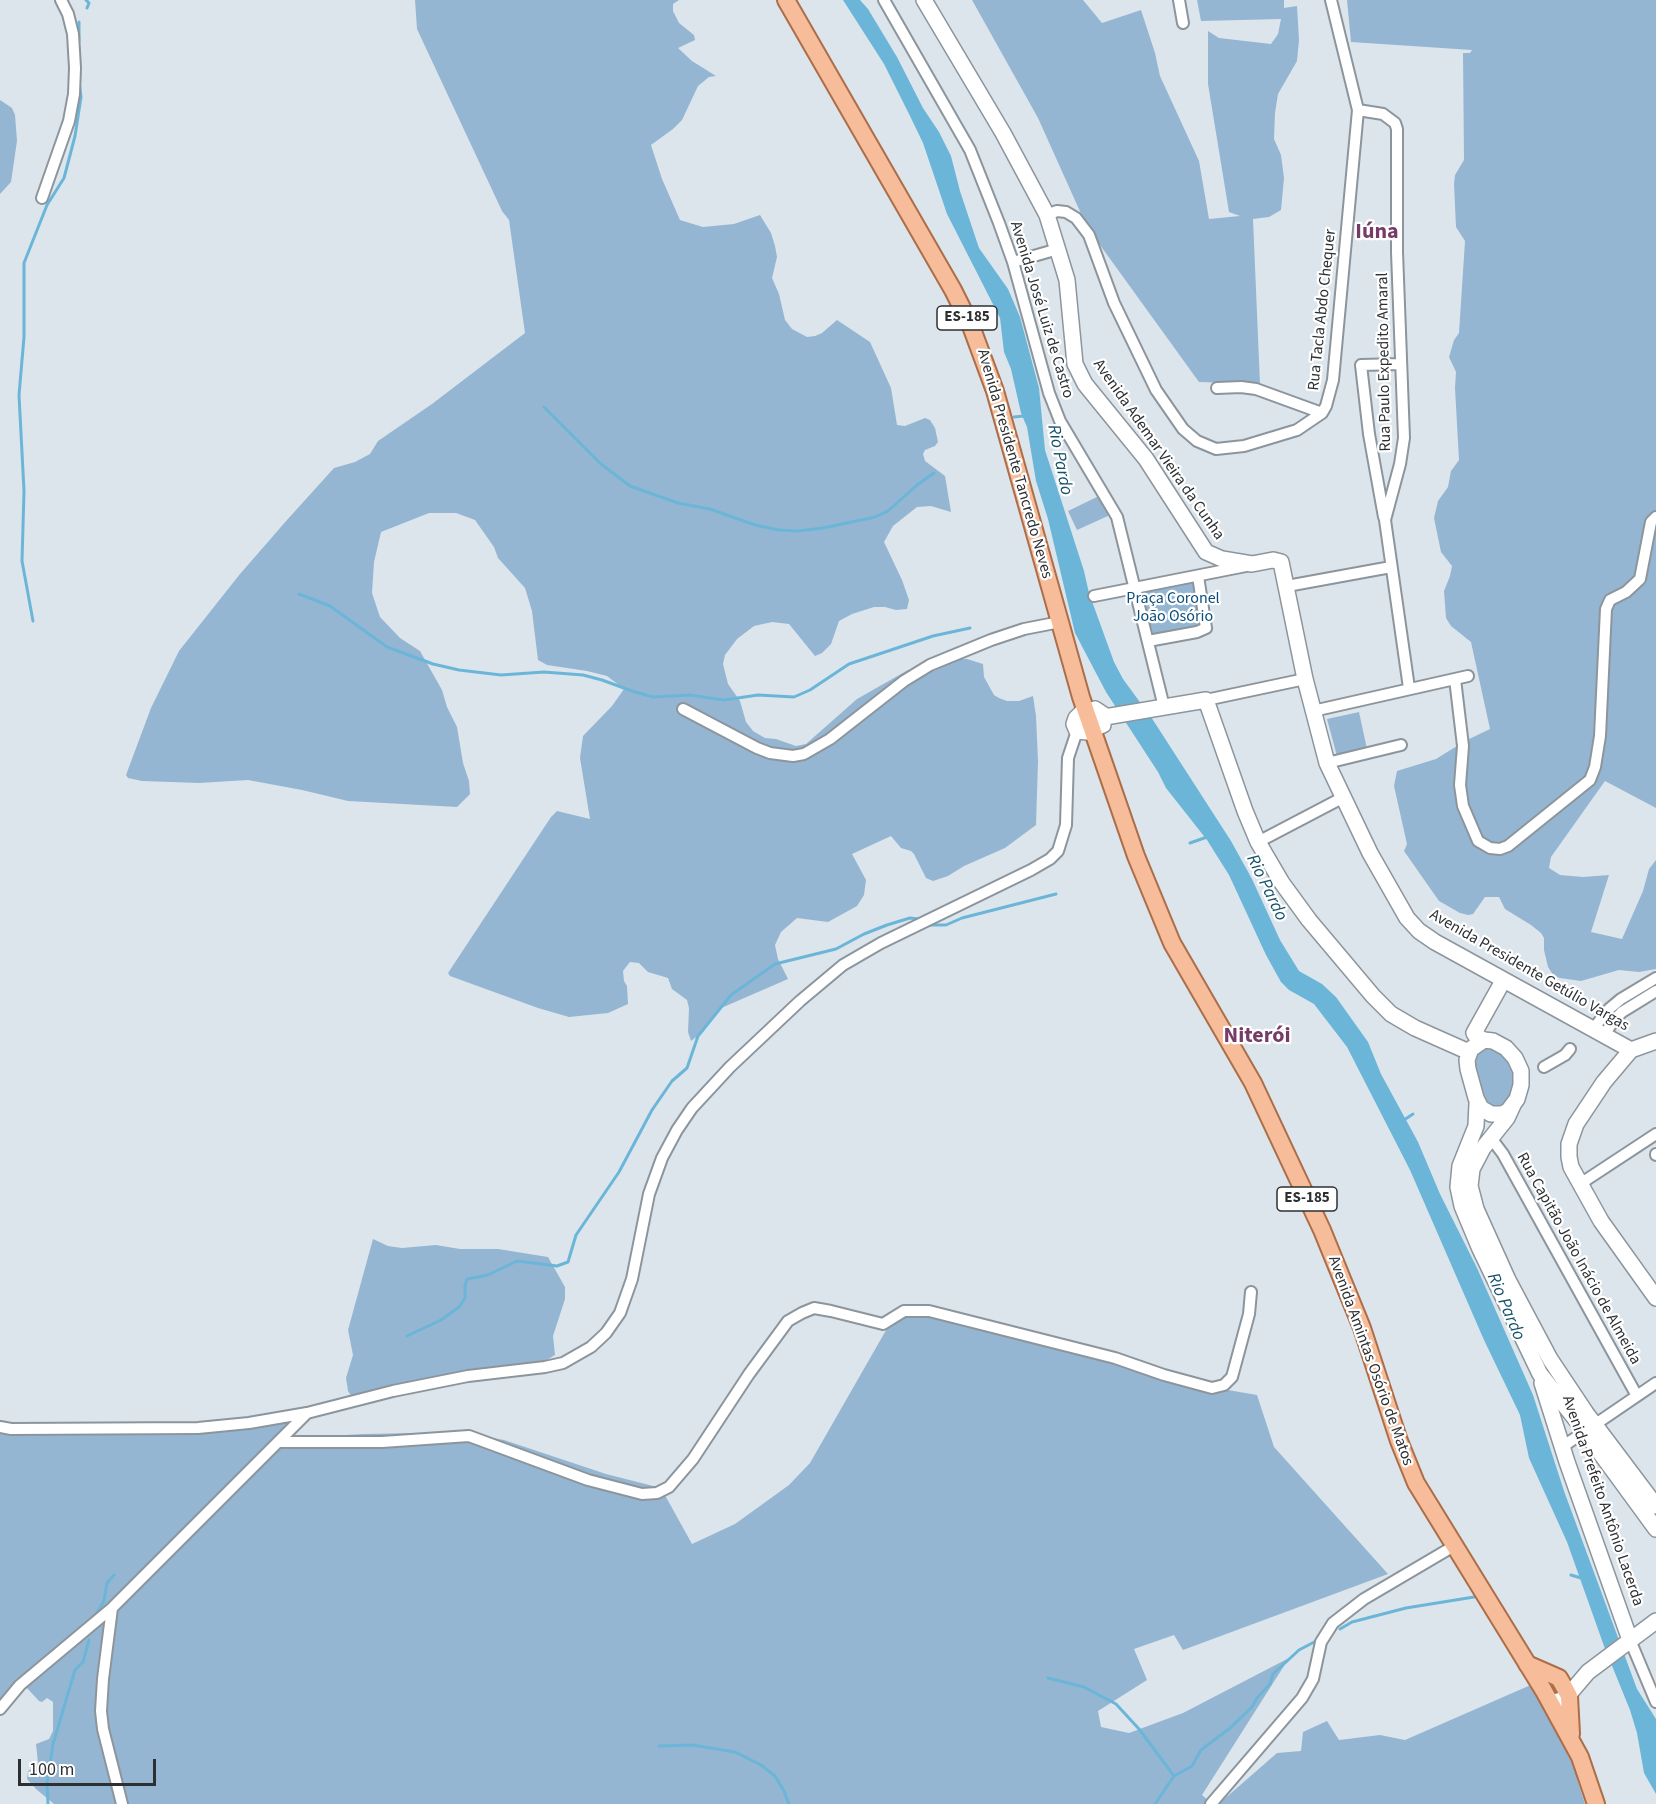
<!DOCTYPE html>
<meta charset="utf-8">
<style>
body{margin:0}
#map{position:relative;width:1656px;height:1804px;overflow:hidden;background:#dce5ec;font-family:"Source Sans 3",sans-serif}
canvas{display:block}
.scale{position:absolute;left:18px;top:1759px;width:138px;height:27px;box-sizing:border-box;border:3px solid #2d3033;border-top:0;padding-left:8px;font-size:18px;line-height:21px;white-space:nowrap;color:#2d3033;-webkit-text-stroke:4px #fff;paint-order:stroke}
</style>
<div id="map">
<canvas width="1656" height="1804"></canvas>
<div class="scale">100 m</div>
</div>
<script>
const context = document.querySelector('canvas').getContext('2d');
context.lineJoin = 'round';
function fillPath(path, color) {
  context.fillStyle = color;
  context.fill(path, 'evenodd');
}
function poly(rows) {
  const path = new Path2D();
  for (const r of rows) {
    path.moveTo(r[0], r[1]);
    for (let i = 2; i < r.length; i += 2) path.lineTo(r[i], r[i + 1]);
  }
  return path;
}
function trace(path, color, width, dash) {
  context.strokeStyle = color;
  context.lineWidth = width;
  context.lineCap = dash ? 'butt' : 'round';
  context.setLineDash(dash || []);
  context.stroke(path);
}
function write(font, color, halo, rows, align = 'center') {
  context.font = font + ' "Source Sans 3",sans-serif';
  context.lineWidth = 4.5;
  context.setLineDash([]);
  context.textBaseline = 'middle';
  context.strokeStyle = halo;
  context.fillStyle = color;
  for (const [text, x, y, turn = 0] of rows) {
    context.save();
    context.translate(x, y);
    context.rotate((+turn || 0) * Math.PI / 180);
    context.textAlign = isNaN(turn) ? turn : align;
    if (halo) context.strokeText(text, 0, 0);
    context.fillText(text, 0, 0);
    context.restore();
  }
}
const green = poly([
 [415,0,679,0,673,4,673,11,679,23,694,35,695,40,678,48,692,61,716,76,709,77,698,86,682,120,673,129,651,145,662,179,680,220,703,227,734,224,760,215,771,233,775,246,777,257,772,278,779,294,785,320,792,329,807,337,815,336,822,333,837,320,870,342,891,388,897,425,905,426,925,418,930,420,935,428,938,442,935,446,925,450,923,454,925,461,945,476,951,512,931,506,917,507,893,526,884,542,902,580,909,600,907,609,896,610,885,607,874,607,852,614,839,621,831,644,822,653,815,656,789,624,772,622,754,626,737,639,725,655,723,664,728,684,740,701,746,722,753,731,765,738,776,739,796,746,806,744,857,699,908,670,934,671,959,659,967,659,983,664,984,677,994,695,999,698,1007,701,1019,701,1033,696,1036,716,1038,761,1036,825,1005,848,964,866,948,876,933,881,926,878,914,854,911,851,901,848,891,836,852,854,866,880,864,895,857,906,828,922,797,918,781,932,775,945,778,959,788,979,719,1009,704,1031,691,1041,688,1032,689,1008,687,1000,672,989,668,978,648,972,639,963,630,962,623,971,624,981,627,986,628,1004,608,1013,569,1017,538,1008,450,976,448,973,551,817,557,811,590,819,580,758,583,736,612,706,624,689,607,676,587,671,547,665,538,660,532,611,525,588,498,558,494,547,475,520,456,513,429,513,381,532,374,562,372,593,380,617,400,638,420,651,442,690,447,707,457,727,463,763,469,781,470,794,457,807,348,801,302,790,248,780,199,783,142,781,128,778,126,775,151,708,179,651,240,574,287,520,334,468,355,462,370,454,378,441,432,404,525,333,509,220,502,211,417,29],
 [972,0,1083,0,1102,23,1141,10,1155,53,1160,76,1199,161,1209,219,1240,216,1229,212,1208,84,1208,31,1219,38,1271,44,1278,34,1281,19,1201,21,1197,0,1284,0,1284,8,1297,6,1299,40,1297,61,1278,94,1275,113,1274,139,1281,155,1284,178,1281,210,1269,217,1253,219,1260,384,1199,382,1087,227,1038,118],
 [1347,0,1656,0,1656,808,1605,781,1551,857,1549,868,1560,875,1583,877,1609,875,1591,932,1622,939,1643,891,1649,869,1656,860,1656,969,1639,972,1619,970,1581,981,1560,978,1554,976,1548,967,1544,950,1544,938,1541,933,1531,925,1505,909,1499,897,1485,897,1473,914,1468,915,1460,913,1439,901,1404,851,1407,844,1394,786,1397,771,1436,759,1465,741,1490,729,1471,642,1451,626,1446,618,1444,591,1450,576,1452,566,1441,552,1434,518,1438,501,1448,487,1451,471,1459,460,1455,388,1456,372,1449,357,1454,340,1459,333,1465,241,1456,227,1454,184,1455,175,1464,160,1463,53,1470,53,1472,50,1351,42],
 [0,100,12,108,15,115,17,141,11,182,0,194],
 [1101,495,1110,515,1077,530,1068,511],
 [1194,581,1203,626,1153,635,1142,591],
 [1359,712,1367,749,1337,756,1327,719],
 [1489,1047,1502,1053,1512,1067,1515,1078,1511,1096,1500,1107,1493,1107,1486,1103,1474,1064,1475,1056,1480,1050],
 [373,1239,388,1246,402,1248,436,1245,460,1249,498,1249,548,1257,565,1287,565,1299,553,1336,555,1355,545,1361,469,1370,352,1397,348,1391,346,1378,353,1355,348,1330],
 [905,1308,1216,1388,1257,1395,1274,1447,1388,1574,1183,1650,1174,1635,1134,1649,1147,1680,1098,1711,1101,1727,1129,1733,1183,1713,1289,1658,1202,1795,1210,1802,1222,1801,1277,1753,1301,1751,1303,1732,1327,1721,1339,1740,1380,1735,1405,1740,1533,1684,1577,1765,1577,1779,1585,1804,54,1804,36,1789,27,1779,28,1771,36,1767,38,1763,36,1744,49,1739,53,1731,53,1702,47,1698,42,1702,39,1701,26,1687,0,1707,0,1423,162,1425,243,1420,292,1409,296,1411,291,1434,295,1438,363,1434,418,1433,464,1433,504,1440,606,1474,661,1488,692,1544,735,1524,789,1485,810,1463,885,1332,898,1312]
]);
const water = poly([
 [843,0,860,0,868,9,897,57,923,108,939,132,951,156,960,191,979,248,1008,289,1020,317,1039,388,1045,450,1084,571,1089,593,1114,662,1123,679,1153,720,1231,841,1252,879,1280,940,1299,971,1322,984,1336,997,1368,1042,1381,1074,1418,1142,1440,1194,1477,1268,1533,1395,1564,1491,1637,1689,1656,1719,1656,1794,1644,1773,1637,1733,1630,1710,1604,1646,1567,1542,1529,1458,1520,1415,1484,1340,1410,1170,1347,1047,1314,1004,1289,990,1281,982,1266,955,1229,875,1207,840,1166,788,1158,772,1106,692,1075,633,1048,519,1036,481,1027,427,1021,413,1011,369,1004,352,1000,318,947,214,923,143,910,116,884,64]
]);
const stream = poly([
 [86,0,89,3,87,8],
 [79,41,79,22],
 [544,407,601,464,630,486,678,503,710,509,755,525,779,530,798,531,823,528,875,517,888,511,917,485,934,473],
 [1014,417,1024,416],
 [299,594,330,606,387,647,433,664,459,670,501,675,544,672,583,675,602,680,632,691,653,697,690,695,724,700,758,695,794,697,810,690,849,664,933,636,970,628],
 [33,621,22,561,24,491,19,395,24,337,24,263,47,205,64,178,75,136,81,97,79,81],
 [1190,843,1207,837],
 [928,925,946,925,962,918,1056,894],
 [1404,1120,1413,1114],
 [407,1336,441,1320,459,1307,465,1298,465,1286,467,1279,488,1275,517,1261,557,1266,568,1262,576,1235,619,1172,652,1110,672,1081,687,1068,698,1036,731,995,775,964,836,949,864,934,887,925,910,918,918,919],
 [1571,1575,1581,1578],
 [95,1616,104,1601,107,1583,114,1575],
 [1340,1629,1352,1622,1406,1608,1474,1597],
 [1048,1678,1084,1687,1116,1704,1139,1729,1174,1776],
 [659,1746,692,1745,735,1752,761,1765,775,1776,784,1791,789,1804],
 [48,1804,47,1783,53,1744,75,1670,83,1662,89,1640],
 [1155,1804,1174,1776,1192,1766,1201,1750,1230,1728,1252,1707,1257,1698,1270,1684,1273,1674,1299,1650,1318,1640]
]);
const street = poly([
 [884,0,970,150,999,223,1013,262,1049,393,1060,421,1117,517,1164,707],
 [1179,0,1183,23],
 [1358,110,1383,114,1395,123,1397,129,1397,252,1404,438,1400,464,1385,520,1409,688],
 [42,198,69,121,74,94,75,68,73,34,68,14,61,0],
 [1047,215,1057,211,1066,212,1076,218,1089,235,1114,303,1156,390,1183,429,1197,441,1216,449,1244,446,1297,430,1322,413,1326,406,1333,380,1358,110,1331,0],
 [1013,262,1058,249],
 [1217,388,1241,387,1256,389,1322,413],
 [1384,517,1369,434,1361,365,1401,364],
 [1287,586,1391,567],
 [1094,596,1246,566],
 [1148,641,1197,632,1206,628,1198,576],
 [1455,679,1463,746,1460,785,1463,806,1478,841,1490,848,1500,849,1508,846,1590,780,1595,767,1600,736,1606,609,1610,600,1626,592,1640,579,1651,522,1656,517],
 [1206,700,1305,679],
 [683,709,757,748,770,753,793,756,804,754,830,739,904,681,930,665,991,640,1024,629,1060,622],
 [1313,711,1468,676],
 [1327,763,1401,745],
 [1258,842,1342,798],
 [1593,1029,1609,1009,1621,999,1656,978],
 [1604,1035,1614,1020,1622,1012,1656,991],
 [1544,1067,1565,1055,1570,1049],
 [1491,1138,1503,1154,1637,1396],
 [1656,1154,1656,1155],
 [1580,1184,1656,1134],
 [0,1427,11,1429,198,1428,249,1423,307,1413,393,1391,468,1376,545,1367,563,1363,591,1347,606,1333,620,1313,632,1279,649,1194,662,1158,677,1130,692,1108,730,1067,800,1001,843,965,881,943,1031,870,1050,859,1058,851,1066,825,1068,758,1077,731],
 [279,1442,382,1442,469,1436,588,1480,642,1494,657,1493,669,1487,693,1459,749,1374,788,1321,802,1313,814,1308,831,1311,883,1324,904,1311,929,1311,1115,1358,1164,1375,1212,1388,1224,1385,1232,1377,1249,1314,1251,1292],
 [1562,1447,1656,1383],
 [112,1608,103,1679,101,1711,103,1729,122,1804],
 [1630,1640,1656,1702],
 [0,1709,20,1685,112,1608,307,1413],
 [1211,1804,1302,1698,1313,1679,1321,1642,1333,1623,1364,1599,1454,1546]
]);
const secondary = poly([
 [924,0,1003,133,1047,215,1067,280,1075,364,1085,384,1146,459,1206,552,1222,559,1252,564,1273,560,1281,562,1305,679,1327,763,1370,853,1407,918,1419,931,1435,942,1631,1050],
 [1095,709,1104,715,1103,725,1087,732,1077,731,1074,724,1076,718,1081,713,1095,709],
 [1105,717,1206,700,1245,811,1258,842,1282,883,1309,920,1373,996,1391,1014,1415,1028,1469,1052],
 [1484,1040,1493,1041,1506,1048,1515,1058,1521,1071,1521,1085,1517,1099,1508,1111,1502,1114,1491,1114,1481,1108,1476,1098,1468,1069,1467,1060,1471,1049,1484,1040],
 [1484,1040,1476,1036,1474,1033,1503,981],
 [1631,1050,1604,1082,1576,1124,1569,1144,1569,1157,1571,1167,1601,1221,1656,1298],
 [1631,1050,1656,1041],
 [1477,1103,1476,1126,1460,1166,1458,1187,1462,1206,1480,1249,1540,1374,1577,1421,1656,1529],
 [1513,1105,1507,1118,1483,1148,1472,1169,1470,1186,1476,1209,1508,1280,1550,1359,1586,1413,1656,1506],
 [1542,1383,1567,1462,1630,1640],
 [1551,1703,1565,1699,1588,1672,1656,1621]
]);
const primary = poly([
 [786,0,953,290,971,326,995,391,1081,697,1136,856,1172,943,1253,1083,1322,1230,1362,1328,1399,1441,1416,1483,1544,1691,1580,1757,1596,1804],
 [1527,1664,1559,1678,1563,1685,1569,1696,1571,1734]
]);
const shields = [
 [967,318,60],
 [1307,1199,60]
];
const shieldNames = [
 ["ES-185",967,318],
 ["ES-185",1307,1199]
];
const streetNames = [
 ["Avenida José Luiz de Castro",1041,310,73],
 ["Rua Tacla Abdo Chequer",1323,310,-84],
 ["Rua Paulo Expedito Amaral",1385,362,-91],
 ["Avenida Ademar Vieira da Cunha",1158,450,55],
 ["Avenida Presidente Tancredo Neves",1014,464,74],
 ["Avenida Presidente Getúlio Vargas",1529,971,30],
 ["Rua Capitão João Inácio de Almeida",1578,1259,61],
 ["Avenida Amintas Osório de Matos",1370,1361,70],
 ["Avenida Prefeito Antônio Lacerda",1602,1501,71]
];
const parkNames = [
 ["Praça Coronel",1173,599],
 ["João Osório",1173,617]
];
const waterNames = [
 ["Rio Pardo",1059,460,79],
 ["Rio Pardo",1266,888,64],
 ["Rio Pardo",1505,1307,67]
];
const districtNames = [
 ["Iúna",1377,233],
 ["Niterói",1257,1037]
];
fillPath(green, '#94b6d3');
fillPath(water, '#6bb6d8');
trace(stream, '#6bb6d8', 3);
trace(street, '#8d959c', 14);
trace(secondary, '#8d959c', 18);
trace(primary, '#ac6e49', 20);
trace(street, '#fff', 10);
trace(secondary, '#fff', 15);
trace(primary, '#f7bc99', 16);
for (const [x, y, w] of shields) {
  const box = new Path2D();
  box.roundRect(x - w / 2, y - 12, w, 24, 4.5);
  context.fillStyle = '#fff';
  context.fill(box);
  trace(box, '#2d3033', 1.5);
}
write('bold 15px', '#2d3033', null, shieldNames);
write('16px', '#2d3033', '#fff', streetNames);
write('16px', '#0c4e7a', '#fff', parkNames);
write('italic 18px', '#15526a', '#fff', waterNames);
write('bold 22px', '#763b66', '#fff', districtNames);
</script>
